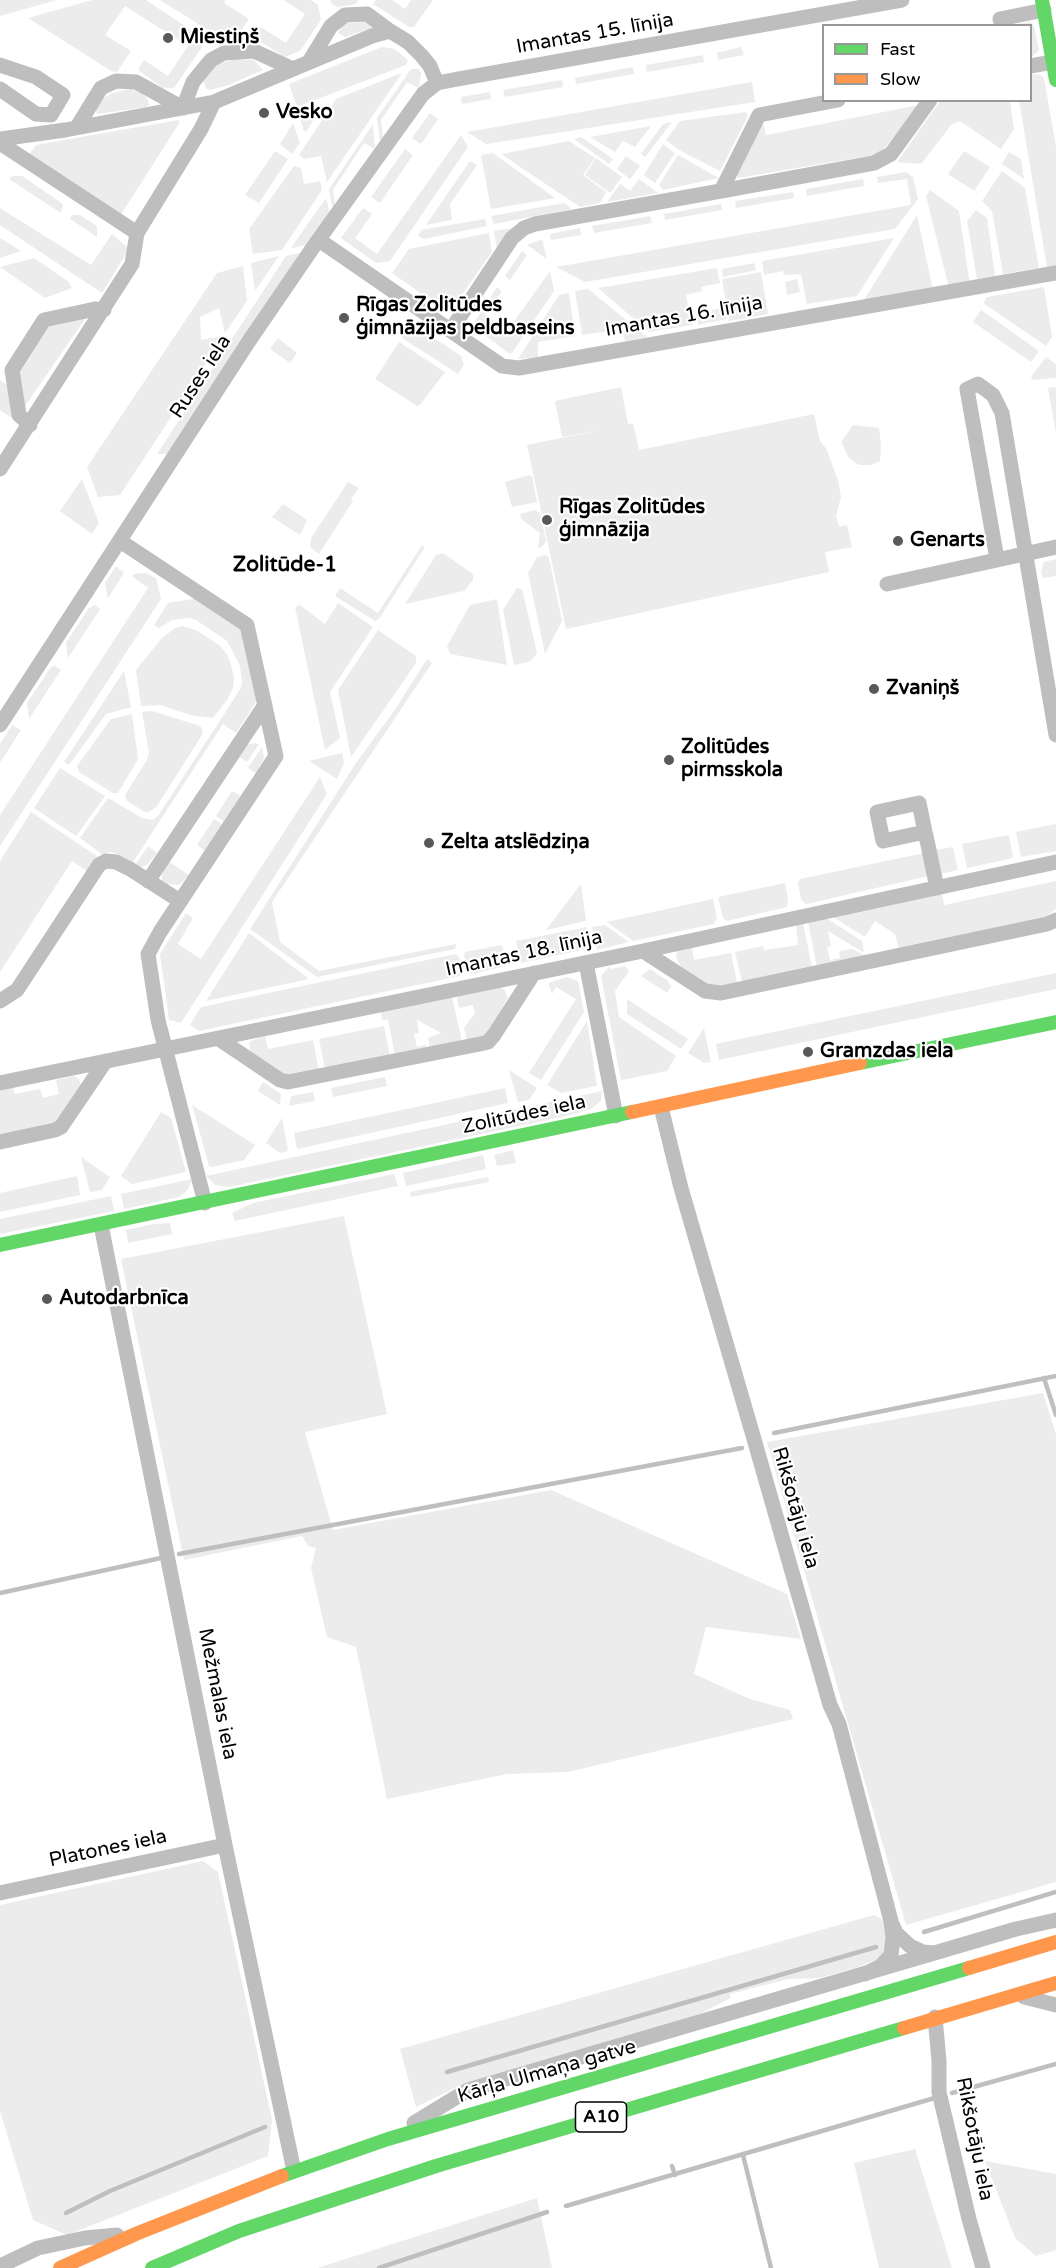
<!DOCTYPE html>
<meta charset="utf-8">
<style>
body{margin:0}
#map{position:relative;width:1056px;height:2268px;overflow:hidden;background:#fff;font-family:"Varela Round",sans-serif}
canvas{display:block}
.legend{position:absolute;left:822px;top:24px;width:210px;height:78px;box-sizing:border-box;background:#fff;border:2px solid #999;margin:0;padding:8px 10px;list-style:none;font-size:18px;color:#000}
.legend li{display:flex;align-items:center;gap:12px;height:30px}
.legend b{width:30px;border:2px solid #999}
</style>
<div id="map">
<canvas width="1056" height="2268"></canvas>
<ul class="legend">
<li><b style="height:8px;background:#63d668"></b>Fast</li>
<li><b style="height:8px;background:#ff974d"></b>Slow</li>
</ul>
</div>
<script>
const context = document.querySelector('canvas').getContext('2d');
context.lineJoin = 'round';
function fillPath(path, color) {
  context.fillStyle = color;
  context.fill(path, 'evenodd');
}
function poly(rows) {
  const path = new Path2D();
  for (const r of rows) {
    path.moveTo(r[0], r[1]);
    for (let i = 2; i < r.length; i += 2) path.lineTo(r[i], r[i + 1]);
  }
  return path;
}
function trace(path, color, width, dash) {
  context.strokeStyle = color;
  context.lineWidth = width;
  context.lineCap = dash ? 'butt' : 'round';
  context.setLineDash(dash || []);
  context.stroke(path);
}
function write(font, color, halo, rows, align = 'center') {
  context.font = font + ' "Varela Round",sans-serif';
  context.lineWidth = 4.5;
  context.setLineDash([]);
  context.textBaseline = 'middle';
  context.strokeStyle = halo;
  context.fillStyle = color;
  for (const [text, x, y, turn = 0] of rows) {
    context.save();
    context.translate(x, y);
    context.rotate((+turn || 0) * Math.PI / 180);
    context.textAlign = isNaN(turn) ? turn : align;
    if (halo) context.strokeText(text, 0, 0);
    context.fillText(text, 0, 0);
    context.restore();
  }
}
const green = poly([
 [0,0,57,0,0,16],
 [92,0,146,0,201,37,202,47,174,88,163,88,138,70,144,60,168,76,188,46,125,6,105,35,131,51,117,72,111,71,28,18],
 [160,0,225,0,224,3,249,19,235,39,224,40],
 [284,0,311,0,318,5,321,20,300,51,285,57,253,37,261,27,286,43,305,14],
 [330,0,358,0,356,4,337,7,332,4],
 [376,0,392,0,405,9,411,0,433,0,414,27,409,27,373,4],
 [369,22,375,25,372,28,345,37,338,33,344,23],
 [1030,22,1034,26,1039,50,1031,58,1030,26,1018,24],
 [382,47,394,49,402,55,408,60,406,65,297,107,289,84],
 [741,47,744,55,718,60,717,53],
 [703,55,704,62,647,72,646,65],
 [237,59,254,60,263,70,229,85,211,90,206,89,203,79,214,65],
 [633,67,634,74,576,84,575,78],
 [411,69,419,69,421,73,419,88,407,82,381,120,383,138,380,141,377,118],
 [402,73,327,182,321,156,304,159,299,155,336,99],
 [1031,74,1041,75,1044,78,1056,147,1056,266,1047,267,1019,101,1030,100],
 [562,80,563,87,505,97,503,90],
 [752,82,755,102,486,144,467,132],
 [131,89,142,93,148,100,149,105,146,107,97,114,96,110,103,99,112,93],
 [490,92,491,99,462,104,461,97],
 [940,101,1010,101,1014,129,1001,149,960,121,952,124,921,164,897,162],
 [323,105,306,132,304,131,298,112],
 [919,105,880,154,738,178,737,174,760,125,764,125,766,135],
 [746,112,748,116,720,171,679,150,666,140,680,121],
 [430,113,438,119,421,144,412,138],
 [178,120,180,122,120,216,28,156,36,145],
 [672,122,645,157,641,154,663,124],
 [293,123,300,143,292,154,280,144],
 [373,124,375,149,364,143,333,190,335,205,332,207,329,189],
 [651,126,635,147,623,141,615,152,590,137],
 [461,135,468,147,390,261,376,263,341,238,363,208,372,214,355,238,377,254],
 [581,137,613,159,609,164,574,139],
 [569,141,595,158,583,175,606,192,600,203,580,207,501,154],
 [663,144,675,153,655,183,644,175],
 [405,149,413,155,380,203,371,197],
 [275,151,288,159,259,203,245,195],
 [964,151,990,167,974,191,948,174],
 [1009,152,1021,159,1024,179,1002,164],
 [493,153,555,198,491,209,481,155],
 [678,155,719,178,663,190,659,185],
 [626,156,640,166,630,179,617,169],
 [596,158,622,177,610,193,585,175],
 [470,161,477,165,450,204,452,220,426,225],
 [294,166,301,168,304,184,320,181,322,190,282,250,253,254,249,229],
 [1002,171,1025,188,1039,268,1003,274,992,211,982,201],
 [906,172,913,177,918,199,895,229,585,282,556,267,911,205,907,179,878,183,877,177],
 [12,176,22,176,63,204,61,213,9,179],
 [639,179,658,193,607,202,620,184,630,191],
 [863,179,864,186,807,196,806,189],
 [930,190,959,211,970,285,949,288,926,196],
 [793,192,794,198,736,208,735,201],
 [326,198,330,214,306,245,291,248],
 [564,203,572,209,494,224,491,216],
 [721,204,722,210,665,220,664,214],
 [0,208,91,265,112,234,129,249,102,293,0,225],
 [976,210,987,218,995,276,977,279,967,221],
 [72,215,80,215,97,226,97,237,70,219],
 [917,215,933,290,862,303],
 [650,216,652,223,594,233,592,226],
 [485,219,487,226,424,239,418,236,421,230],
 [514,228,497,249,494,231],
 [580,228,581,235,551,240,550,234],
 [489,233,492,252,449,313,392,273,409,249],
 [0,238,21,251,0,258],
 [894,238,857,296,807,304,801,274,784,275,783,271,764,275,762,261],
 [542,239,547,259,527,245],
 [522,251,527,255,510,280,505,276],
 [303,252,167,454,157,454,286,256],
 [279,256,255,291,251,263],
 [34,258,69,282,72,288,45,298,0,267],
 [754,263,756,270,723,277,722,269],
 [243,266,247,301,225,333,219,308,200,317,201,340,224,336,120,495,98,497,87,467,217,273],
 [717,268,720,283,701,287,702,291,686,295,692,325,649,332,598,288],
 [550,271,554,291,512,353,510,354,472,326,497,287,502,291,485,315,508,330],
 [761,272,768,314,729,321,722,279],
 [797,279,800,292,787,295,785,282],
 [1044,287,1052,337,1046,346,983,303,987,297],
 [588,289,647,337,625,341,622,329,582,335,575,291],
 [569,293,575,336,538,342,538,357,518,359,559,295],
 [724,308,727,319,698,325,698,317,711,314,712,310],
 [981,310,1039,351,1031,362,973,322],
 [83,318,85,319,23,409,17,373,45,328],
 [412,323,461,356,464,365,458,374,402,338],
 [278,338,297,353,290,363,270,349],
 [399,342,445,372,420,405,417,406,375,379],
 [1046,357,1056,364,1056,378,1033,380,1031,377],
 [0,380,9,386,12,418,0,410],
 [621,387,628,424,633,423,639,450,814,414,820,441,826,448,838,480,841,497,836,516,839,527,847,525,852,547,825,552,829,572,566,629,527,445,605,429,562,437,555,401],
 [1056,387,1056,434,1048,388],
 [853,425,879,428,881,444,880,461,871,465,859,465,849,458,841,442],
 [529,475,532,476,537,502,512,507,505,482],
 [82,479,99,523,92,534,60,511],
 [348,482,359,488,351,499,353,501,319,554,310,547,311,538],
 [283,504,307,520,300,535,272,517],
 [535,510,540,513,546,541,543,546,538,548,540,533,521,519,520,514],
 [422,545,425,547,379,619,375,621,335,596,340,588,378,613],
 [443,553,473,574,473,580,464,591,405,604,436,555],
 [545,555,549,558,562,621,545,654,528,573,537,557],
 [1056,559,1056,576,1043,578,1041,571,1044,562],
 [116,566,124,573,108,598,105,583],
 [146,573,156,578,161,599,0,846,0,815,148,588,132,576,134,574],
 [517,588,522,589,537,653,531,661,514,665,503,610],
 [199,598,240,626,257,697,256,702,236,733,223,724,133,862,115,853,109,852,103,855,80,838,108,798,142,818,153,820,158,816,241,688,242,682,240,666,227,641,196,620,189,618,172,620,159,628,154,625,168,603],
 [497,599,507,665,450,654,447,646,470,605],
 [338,603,373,627,330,692,340,738,325,750,295,607,300,605,325,624],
 [95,605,100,609,68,658,66,643,89,608],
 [182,626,196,630,219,645,227,654,231,665,234,678,233,688,227,700,213,718,194,716,160,705,141,706,136,670,161,639,175,628],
 [378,630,416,656,416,663,351,757,338,690],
 [427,659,432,663,272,902,280,942,319,971,456,944,455,949,317,977,250,929,356,763,394,711],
 [55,666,61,670,29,719,27,703,51,667],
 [124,671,131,707,106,714,69,765,64,762],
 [152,711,200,726,203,730,202,735,157,806,149,812,145,812,127,801,125,795,147,760,149,753,142,712],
 [132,714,138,759,118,793,113,793,79,772,77,766,111,719],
 [12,725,21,730,0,763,0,744],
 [255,743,259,744,247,762,238,756,246,745],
 [262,747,264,758,256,773,248,768],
 [342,753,344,763,337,779,309,761],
 [60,768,105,796,76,836,34,808],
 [320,777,327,794,181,1023,169,1020,160,954,186,913,193,918,178,944,201,959],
 [232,791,241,796,224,822,216,816],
 [31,812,98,857,87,871,72,861,0,972,0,861],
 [214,819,223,825,205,851,197,845],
 [1056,824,1056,851,1021,857,1016,832],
 [1009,835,1013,858,967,868,962,844],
 [148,846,157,853,147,865,141,867,136,864],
 [953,847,958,870,940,874,935,850],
 [924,853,929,876,806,904,801,900,798,883,800,879],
 [168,861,189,875,179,885,165,884,162,881,162,875],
 [1056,881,1056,909,1045,917,899,949,895,934,875,921,865,937,833,917,942,893,944,905],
 [785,883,788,899,787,907,727,921,723,918,718,897],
 [581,884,586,921,546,930],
 [713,899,717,918,714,924,633,941,607,922],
 [826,918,862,941,864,951,863,952,828,931,831,946,827,947,830,960,840,958,839,951,853,949,865,956,817,967,808,922],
 [803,923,812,967,742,982,735,952,763,946,764,950,798,945,796,924],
 [605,925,629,942,597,950,592,927],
 [587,927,591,948,521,963,516,941],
 [249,933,309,979,206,1001],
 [502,945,506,966,472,974,468,972,464,955,465,952],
 [692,947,694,960,731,953,737,983,723,986,704,984,681,967,676,957,677,952,681,949],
 [456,954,459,957,462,972,460,976,199,1031,190,1025,201,1007],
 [625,966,629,971,615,991,619,1017,676,1056,667,1071,621,1080,601,976,609,967,611,969],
 [650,969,668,981,671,987,667,993,641,976],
 [1056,973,1056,989,719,1060,716,1044],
 [567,977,578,981,584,1012,541,1080,529,1073,576,999,556,987,552,994,548,983],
 [498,987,504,989,508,997,491,1029,482,1037,467,1041,464,1028,475,1013,473,1005,459,1008,457,996],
 [452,997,462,1041,430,1048,428,1038,441,1033,417,1020,419,1033,414,1034,417,1047,426,1045,426,1049,395,1055,388,1020,382,1020,381,1012],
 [627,999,688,1039,681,1049,627,1014],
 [587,1021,597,1086,561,1093,547,1085],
 [384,1026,390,1056,325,1069,319,1039],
 [704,1028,711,1062,704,1063,688,1053],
 [265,1036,268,1049,313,1040,319,1071,293,1076,284,1074,253,1054,250,1050,249,1043,251,1041],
 [509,1070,537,1088,529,1100,518,1102],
 [74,1076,79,1079,81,1086,62,1116,54,1123,0,1135,0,1090,13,1087,15,1094,40,1089,43,1098,59,1094,56,1080],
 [385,1077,387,1086,333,1097,331,1088],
 [263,1082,281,1094,280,1105,258,1091],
 [505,1088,508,1103,297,1149,294,1133],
 [602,1091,601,1101,591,1109,571,1115,229,1187,215,1185,206,1176],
 [313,1092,315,1101,289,1106,291,1096],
 [192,1105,255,1145,244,1160,212,1167,209,1166],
 [161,1112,171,1118,186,1172,132,1184,121,1176],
 [282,1118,288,1151,280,1153,266,1143],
 [513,1150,516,1163,497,1166,494,1155],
 [483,1155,486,1169,406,1186,403,1173],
 [81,1157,110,1177,102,1190,90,1192],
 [394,1174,398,1186,235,1221,232,1213,253,1203],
 [77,1176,80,1195,0,1212,0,1193],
 [488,1177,489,1182,411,1197,410,1192],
 [192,1179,188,1190,179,1197,124,1209,121,1194],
 [111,1196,114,1211,0,1234,0,1219],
 [344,1216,387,1414,305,1432,333,1530,551,1490,787,1594,801,1639,706,1627,694,1674,750,1699,790,1710,793,1719,568,1772,507,1774,387,1799,356,1647,327,1637,311,1568,316,1548,308,1546,302,1536,184,1560,121,1259],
 [170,1223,172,1234,128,1243,126,1230,154,1224],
 [1043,1393,1056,1434,1056,1882,906,1925,767,1442],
 [203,1861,218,1872,272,2120,268,2156,67,2235,33,2220,0,2111,0,1905],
 [874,1915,883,1920,886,1929,887,1950,878,1959,861,1966,819,1978,788,1979,730,1994,731,1998,692,2018,463,2084,416,2107,400,2049],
 [915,2149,952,2268,879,2268,854,2163],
 [985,2161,1056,2174,1056,2250,1036,2256,1015,2238],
 [537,2198,552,2268,317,2268]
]);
const stream = poly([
 [1044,1378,1056,1415],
 [774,1433,1056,1376],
 [179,1554,742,1448],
 [0,1593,161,1558],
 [924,1932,1056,1892],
 [447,2072,876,1947],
 [952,2093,1056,2064],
 [743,2155,771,2268],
 [672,2166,675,2175],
 [566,2206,938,2097],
 [66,2213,110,2191,265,2127],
 [379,2268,547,2212]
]);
const street = poly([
 [1002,26,1000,19,1044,10],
 [309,62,331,26,345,15,367,14,390,31],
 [0,65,36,77,63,95,51,115,36,114,0,89],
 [1030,66,1053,62],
 [77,127,101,88,116,81,136,82,183,108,193,82,211,60,224,53,254,51,293,69],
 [0,139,65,130,214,102,372,36,390,31,408,42,422,56,430,66,437,83],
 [0,143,137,233],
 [721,191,874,163,891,154,930,100],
 [319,240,502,366,519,368,1056,273],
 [451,330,512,238,524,228,535,224,721,191,759,115,838,100],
 [30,425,19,415,12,370,44,320,95,309,104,310],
 [0,469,132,264,137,233,201,129,214,102],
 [120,541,247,625,276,756,160,932,148,954,158,1020,205,1203],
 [997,559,967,389,978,384,993,395,1002,413,1056,735],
 [887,584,1056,547],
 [0,725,249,341,314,246,423,94,437,83,458,79,902,0],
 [925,832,883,841,877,812,919,803,925,832,928,845,937,888],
 [148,881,265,705],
 [643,951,705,991,721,993,1047,924,1056,920],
 [586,963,616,1116],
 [0,1001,17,990,99,865,106,861,116,862,130,869,180,901],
 [219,1039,280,1080,288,1082,480,1044,488,1042,494,1035,534,973],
 [0,1083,643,951,1056,862],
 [661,1107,681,1188,754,1439,830,1705,839,1724,891,1921,893,1938,891,1955,881,1966,865,1974],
 [0,1142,55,1130,61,1127,105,1062],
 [101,1225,225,1845,294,2171],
 [0,1893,225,1845],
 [893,1926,896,1933,910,1946,923,1952,933,1953],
 [1024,1997,1056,2005],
 [935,2017,939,2061,939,2092,969,2219,983,2268],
 [414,2123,468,2090,1016,1929,1056,1920],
 [0,2266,38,2248,85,2238,117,2235]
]);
const fast = poly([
 [1042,0,1056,80],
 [860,1063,1056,1022],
 [0,1245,632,1112],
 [282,2176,388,2139,969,1968],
 [152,2268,239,2231,436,2166,904,2028]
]);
const slow = poly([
 [632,1112,860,1063],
 [969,1968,1056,1942],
 [904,2028,1056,1983],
 [60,2268,138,2233,282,2176]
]);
const markers = [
 [168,38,6,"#595959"],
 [264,113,6,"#595959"],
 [344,318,6,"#595959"],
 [547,520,6,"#595959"],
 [898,541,6,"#595959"],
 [874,689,6,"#595959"],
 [669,760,6,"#595959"],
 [429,843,6,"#595959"],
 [808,1052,6,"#595959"],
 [47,1299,6,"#595959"]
];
const shields = [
 [601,2117,51]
];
const shieldNames = [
 ["A10",601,2117]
];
const streetNames = [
 ["Imantas 15. līnija",595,34,-10],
 ["Imantas 16. līnija",684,317,-10],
 ["Ruses iela",201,377,-57],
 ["Imantas 18. līnija",524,954,-12],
 ["Zolitūdes iela",524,1115,-12],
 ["Rikšotāju iela",795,1508,74],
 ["Mežmalas iela",217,1694,79],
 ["Platones iela",108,1849,-12],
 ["Kārļa Ulmaņa gatve",547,2072,-16],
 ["Rikšotāju iela",974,2139,79]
];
const poiNames = [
 ["Miestiņš",180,38],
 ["Vesko",276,113],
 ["Rīgas Zolitūdes",356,306],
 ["ģimnāzijas peldbaseins",356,329],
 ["Rīgas Zolitūdes",559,508],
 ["ģimnāzija",559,531],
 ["Genarts",910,541],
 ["Zvaniņš",886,689],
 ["Zolitūdes",681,748],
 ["pirmsskola",681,771],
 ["Zelta atslēdziņa",441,843],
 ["Gramzdas iela",820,1052],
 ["Autodarbnīca",59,1299]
];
const neighbourhoodNames = [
 ["Zolitūde-1",285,565]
];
fillPath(green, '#ececec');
trace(stream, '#bfbfbf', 4.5);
trace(street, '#bebebe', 15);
trace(fast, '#63d668', 14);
trace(slow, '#ff974d', 14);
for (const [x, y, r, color] of markers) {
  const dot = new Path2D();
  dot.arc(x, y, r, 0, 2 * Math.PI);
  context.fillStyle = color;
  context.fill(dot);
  trace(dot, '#fff', 2);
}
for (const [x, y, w] of shields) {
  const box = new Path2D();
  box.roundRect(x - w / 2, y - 15, w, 30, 4.5);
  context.fillStyle = '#fff';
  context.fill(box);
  trace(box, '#000', 1.5);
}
write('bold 18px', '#000', null, shieldNames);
write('20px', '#000', '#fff', streetNames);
write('bold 20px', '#000', '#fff', poiNames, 'left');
write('bold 21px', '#000', '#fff', neighbourhoodNames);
</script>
